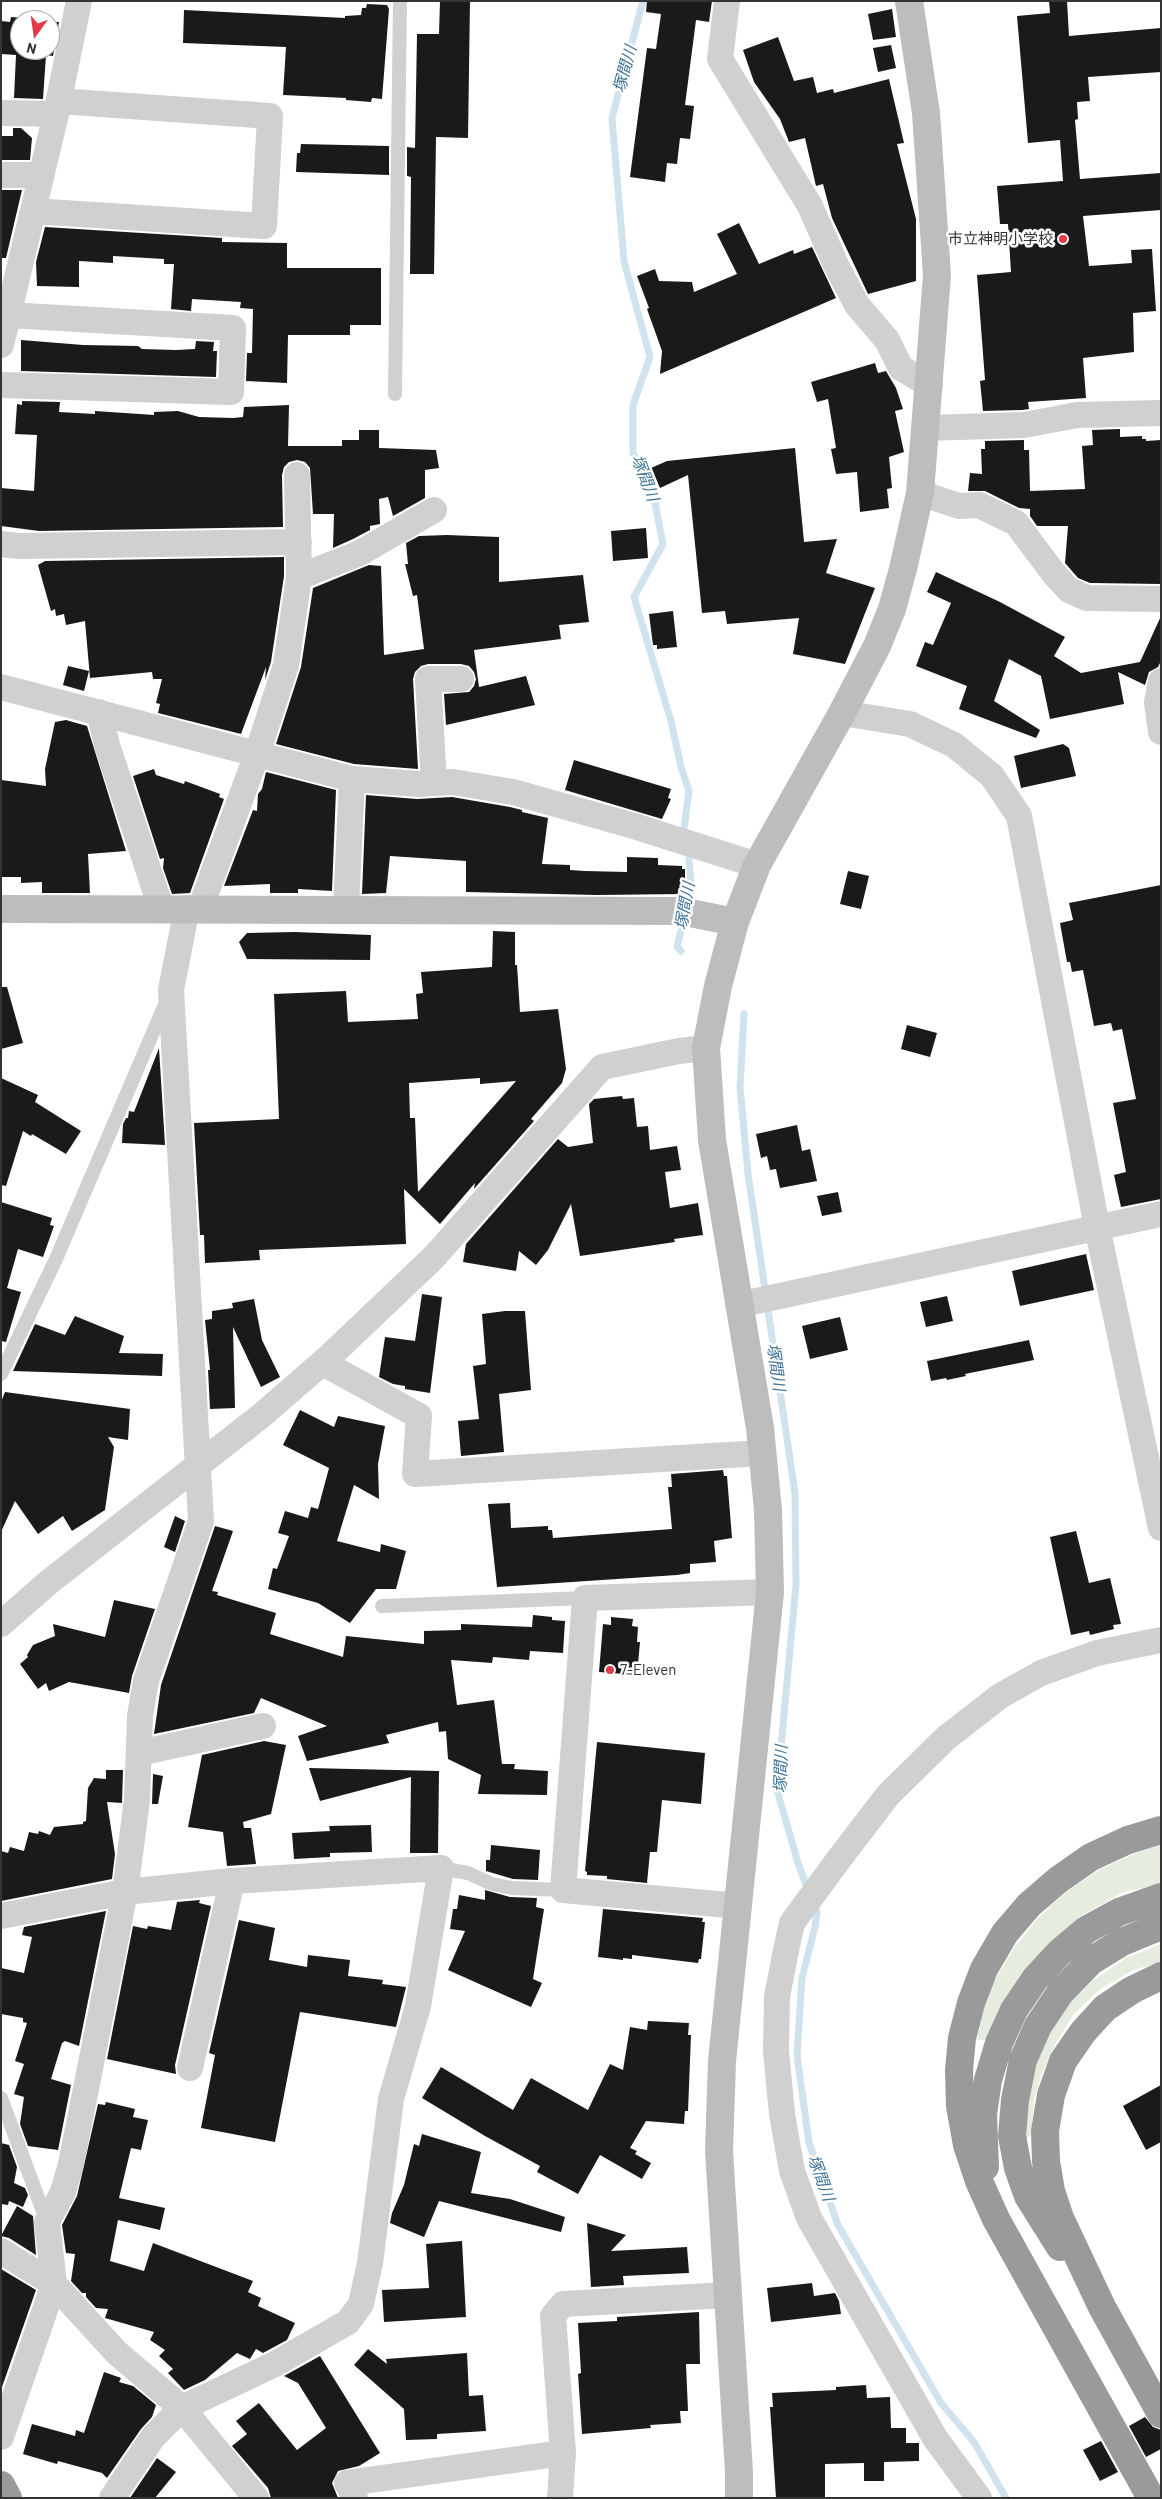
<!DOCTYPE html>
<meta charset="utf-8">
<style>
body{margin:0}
#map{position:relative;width:1162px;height:2499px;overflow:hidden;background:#fff;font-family:Barlow,sans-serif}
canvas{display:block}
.frame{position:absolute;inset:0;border:2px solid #333;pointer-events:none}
.north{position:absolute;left:10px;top:10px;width:50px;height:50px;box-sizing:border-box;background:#fff;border:1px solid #adadad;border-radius:50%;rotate:194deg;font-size:14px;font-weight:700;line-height:20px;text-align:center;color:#333}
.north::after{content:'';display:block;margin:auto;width:18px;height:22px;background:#e63946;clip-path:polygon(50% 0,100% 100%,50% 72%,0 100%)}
</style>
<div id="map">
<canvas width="1162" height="2499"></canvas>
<div class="frame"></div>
<div class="north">N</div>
</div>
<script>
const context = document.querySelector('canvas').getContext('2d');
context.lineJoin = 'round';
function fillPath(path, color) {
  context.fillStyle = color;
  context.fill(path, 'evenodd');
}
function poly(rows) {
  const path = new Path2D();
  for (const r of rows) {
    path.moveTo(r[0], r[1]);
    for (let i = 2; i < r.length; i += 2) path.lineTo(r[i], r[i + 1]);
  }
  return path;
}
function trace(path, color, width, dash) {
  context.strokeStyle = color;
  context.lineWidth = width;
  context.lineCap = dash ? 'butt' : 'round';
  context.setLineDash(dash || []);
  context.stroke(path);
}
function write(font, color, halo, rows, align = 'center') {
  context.font = font + ' Barlow,"Noto Sans JP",sans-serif';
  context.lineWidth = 5;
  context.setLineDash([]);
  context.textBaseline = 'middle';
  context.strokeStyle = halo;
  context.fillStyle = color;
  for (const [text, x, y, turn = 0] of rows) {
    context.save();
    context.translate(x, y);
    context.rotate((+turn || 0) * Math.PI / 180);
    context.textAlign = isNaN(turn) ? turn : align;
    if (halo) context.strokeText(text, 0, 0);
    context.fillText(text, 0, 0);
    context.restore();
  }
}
const green = poly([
 [1161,1845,1161,1883,1122,1893,1079,1917,1047,1946,1019,1978,990,2040,977,2040,984,2007,994,1982,1012,1951,1037,1919,1066,1892,1099,1870,1143,1850],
 [1161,1944,1161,1962,1133,1970,1099,1990,1074,2014,1055,2044,1042,2073,1034,2101,1031,2135,1026,2139,1027,2087,1046,2036,1065,2007,1092,1981,1128,1957]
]);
const stream = poly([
 [643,1,612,118,624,261,650,357,633,405,633,453,655,503,663,544,634,597,671,721,681,767,689,791,684,829],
 [686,906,691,885,689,859],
 [681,951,677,947,684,917],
 [744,1014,740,1087,748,1174,795,1493,796,1585,777,1790,798,1863,808,1890],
 [814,1905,817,1912,815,1927,802,1978,797,2055,809,2143,838,2225,941,2403,974,2442,1006,2498]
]);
const building = poly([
 [440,1,470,1,468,138,436,137,434,274,410,274,411,177,407,176,407,147,415,148,417,34,439,34],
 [647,1,712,1,709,22,696,20,685,105,694,106,690,139,680,138,677,164,667,163,665,182,630,177,647,48,656,49,661,14,646,12],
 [1049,1,1067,1,1069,36,1161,28,1161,72,1088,77,1090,101,1077,102,1078,119,1075,120,1080,179,1161,173,1161,210,1083,216,1089,266,1132,263,1131,250,1152,249,1156,311,1133,313,1134,352,1083,358,1086,398,1028,402,1029,409,1022,410,983,411,980,381,985,380,977,275,1011,272,1008,224,1000,224,997,186,1063,181,1060,140,1028,143,1017,16,1050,13],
 [367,4,387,5,389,9,382,99,372,98,371,102,346,100,346,98,283,95,286,47,183,43,184,10,345,18,345,16,361,15,362,8,366,8],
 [892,9,896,37,873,40,868,14],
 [11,17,36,19,20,20,20,50,50,50,50,22,59,22,53,56,46,55,43,99,14,98,16,55,1,54,1,21,10,22],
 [778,37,794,81,813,77,817,93,833,89,834,93,889,79,904,143,897,144,916,219,916,281,868,294,832,218,823,184,816,186,805,138,789,142,780,119,754,82,743,50],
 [891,45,896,68,878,72,873,48],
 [13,128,21,128,32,138,30,160,1,160,1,136,13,136],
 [301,144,389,146,389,175,296,172,297,153,300,153],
 [1,190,22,190,6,258,1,258],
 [739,223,759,264,793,250,794,254,812,247,836,298,660,374,662,351,647,309,649,308,637,276,655,269,659,281,692,282,694,292,737,274,717,234],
 [45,227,222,238,222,242,287,243,287,268,381,268,381,325,350,325,350,335,288,335,287,383,246,381,247,353,252,353,253,309,240,308,241,302,192,299,191,311,171,309,174,264,164,264,164,259,113,256,113,263,79,261,79,287,37,286,36,262],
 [21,340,83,345,138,346,142,349,176,350,195,349,196,341,214,342,213,351,217,351,216,377,21,371],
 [875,363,878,373,886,371,896,388,903,409,895,411,904,452,889,457,892,488,887,489,889,508,860,512,857,472,836,474,831,449,836,448,828,399,817,402,811,382],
 [22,401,60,402,59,412,95,414,95,411,154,415,154,412,178,411,199,417,233,418,243,417,244,407,289,405,288,446,342,446,342,440,359,440,359,430,379,430,379,448,436,450,439,468,425,470,425,498,393,516,388,497,379,499,380,524,370,526,370,530,353,539,333,548,334,514,313,514,310,468,305,462,297,460,289,462,284,467,282,475,283,527,39,531,1,526,1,488,34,491,37,435,15,434,17,404,22,405],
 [1120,429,1120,437,1142,436,1142,439,1146,439,1146,441,1161,440,1161,584,1090,583,1078,578,1065,563,1068,526,1037,526,1030,516,1030,509,1019,508,985,491,968,491,970,473,982,474,981,449,985,449,985,441,1024,440,1024,450,1029,450,1030,491,1085,489,1082,446,1093,445,1092,430],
 [795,448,804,542,837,539,826,573,875,588,845,664,793,654,799,618,727,624,725,611,702,613,688,475,660,488,651,468,667,461],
 [646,528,648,558,613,561,611,531],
 [447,535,499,537,499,582,583,575,589,622,559,625,561,639,474,650,479,687,526,676,535,705,446,725,444,694,469,692,474,686,476,679,474,672,469,666,461,664,428,664,421,666,415,672,413,679,418,769,354,764,276,744,301,667,313,588,369,565,381,566,384,655,424,649,417,595,413,596,405,564,408,564,406,543,419,536],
 [284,557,284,576,271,662,265,680,266,667,241,734,158,713,160,704,156,703,162,679,153,679,152,672,90,678,85,621,66,625,64,614,56,616,55,609,51,611,38,565,45,561],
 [936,572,1000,602,1065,637,1054,656,1081,673,1140,662,1161,616,1161,661,1158,667,1149,672,1145,685,1118,672,1124,704,1050,719,1041,676,1009,659,994,701,1040,730,1036,738,959,709,967,686,916,666,925,642,933,645,951,603,927,592],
 [673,611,677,647,657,649,657,645,653,645,649,614],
 [68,666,89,671,84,691,63,685],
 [66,720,87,726,126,851,88,854,90,893,42,893,42,882,21,883,21,877,1,877,1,780,46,786,45,769,55,722],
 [1063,744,1069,748,1076,776,1021,788,1014,756],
 [574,760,671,789,668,798,671,799,662,819,565,790],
 [154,769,156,775,184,784,185,781,220,794,219,797,224,799,190,893,172,894,163,868,164,858,160,859,133,776],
 [266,772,336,790,332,891,298,889,298,893,270,893,270,884,224,886,253,810,257,811,258,794,262,789],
 [366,795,417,799,452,797,510,807,522,810,522,812,548,818,542,864,570,865,570,870,585,871,627,872,627,857,658,858,658,865,682,866,682,869,685,869,685,894,597,895,466,892,466,861,390,856,386,893,362,894],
 [848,871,869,876,861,909,840,904],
 [1161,885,1161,1199,1121,1207,1114,1175,1126,1172,1113,1103,1136,1099,1122,1029,1113,1031,1111,1023,1094,1026,1083,970,1072,972,1070,962,1067,962,1060,923,1073,920,1069,903],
 [493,931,515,932,515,965,517,965,520,1012,558,1009,566,1069,562,1083,531,1119,534,1121,474,1189,475,1183,440,1224,404,1189,406,1244,259,1250,260,1260,205,1263,204,1235,200,1235,194,1123,279,1119,274,994,346,991,348,1022,418,1019,416,994,423,993,421,972,492,967],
 [480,1078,480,1084,516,1081,418,1192,415,1118,410,1118,409,1083],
 [295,932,371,935,370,960,247,959,239,942,247,933],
 [1,987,7,987,23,1043,1,1049],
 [907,1025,937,1033,930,1057,901,1049],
 [159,1048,165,1145,122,1143,123,1124,126,1118,128,1118,129,1111,134,1112],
 [1,1078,38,1095,35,1102,81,1131,66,1154,32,1134,31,1136,23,1131,6,1186,1,1185],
 [622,1096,623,1099,634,1098,637,1127,648,1126,650,1150,677,1146,681,1170,665,1172,670,1208,698,1203,703,1235,674,1239,675,1242,580,1256,571,1204,548,1250,536,1265,519,1251,516,1271,463,1262,466,1244,558,1139,568,1147,593,1143,589,1104,594,1099],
 [797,1125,802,1151,810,1149,817,1181,780,1188,776,1169,770,1170,767,1156,761,1158,756,1134],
 [838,1192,842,1212,822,1216,817,1196],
 [1,1202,52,1218,50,1225,54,1226,43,1257,18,1249,7,1288,21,1292,6,1342,1,1341],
 [1086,1254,1094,1290,1020,1306,1012,1271],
 [422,1294,442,1297,430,1393,405,1389,405,1386,393,1384,379,1377,385,1337,415,1341],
 [947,1296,953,1321,926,1327,920,1302],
 [254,1299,262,1340,280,1377,261,1387,233,1327,235,1408,210,1409,208,1370,210,1370,205,1320,212,1319,212,1311,233,1308,232,1303],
 [505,1311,525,1311,531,1390,499,1394,504,1452,461,1456,458,1421,479,1419,473,1366,486,1364,482,1314],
 [75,1316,124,1336,119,1353,163,1354,162,1376,13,1371,35,1324,65,1335],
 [840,1317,848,1350,810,1359,802,1326],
 [1029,1340,1034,1360,965,1374,966,1376,947,1380,946,1378,931,1381,927,1361],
 [5,1392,130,1409,128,1440,108,1437,114,1447,105,1510,72,1531,63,1516,38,1534,15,1501,1,1532,1,1402],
 [300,1410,334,1427,338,1416,385,1426,378,1464,379,1499,354,1485,337,1541,380,1552,381,1544,406,1551,396,1589,376,1589,350,1623,318,1603,268,1589,273,1568,277,1569,289,1536,278,1533,285,1511,308,1518,311,1507,318,1509,329,1468,283,1445],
 [723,1470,724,1476,727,1476,732,1538,714,1541,716,1562,690,1564,690,1573,677,1575,497,1587,488,1504,510,1503,511,1528,548,1526,548,1530,552,1530,553,1538,672,1529,668,1487,672,1487,671,1474],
 [175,1516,185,1521,175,1552,164,1547],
 [215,1526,233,1531,212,1591,218,1592,217,1595,276,1613,270,1634,343,1657,346,1636,424,1644,424,1631,461,1630,461,1624,532,1627,533,1615,552,1617,552,1620,565,1621,563,1653,530,1651,529,1660,493,1657,492,1663,451,1660,457,1705,494,1700,502,1764,515,1764,514,1769,548,1771,547,1795,478,1794,481,1775,448,1759,446,1731,439,1732,438,1722,386,1735,389,1743,307,1761,298,1736,327,1726,261,1698,254,1713,154,1734,161,1685],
 [1076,1531,1089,1583,1110,1578,1121,1624,1113,1625,1114,1629,1090,1635,1089,1631,1071,1635,1050,1537],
 [114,1600,155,1609,132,1676,129,1693,69,1682,49,1691,46,1683,38,1689,20,1664,28,1657,27,1655,33,1645,55,1636,53,1624,105,1637],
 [611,1617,633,1619,632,1626,638,1627,637,1642,640,1642,637,1675,599,1672,603,1624,611,1625],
 [264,1741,286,1745,271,1814,243,1822,244,1828,251,1828,256,1864,227,1866,223,1832,188,1827,202,1755],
 [597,1742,705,1753,701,1804,662,1800,657,1852,650,1852,647,1883,607,1879,607,1876,587,1875,587,1872,585,1871],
 [309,1768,439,1771,438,1853,410,1853,411,1777,320,1801],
 [106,1770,123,1770,122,1803,107,1802,115,1854,112,1879,1,1901,1,1851,8,1853,10,1847,24,1851,29,1832,38,1834,39,1831,50,1835,54,1827,83,1824,83,1822,86,1821,88,1788,94,1778,106,1779],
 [153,1774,163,1776,158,1804,152,1804],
 [371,1825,372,1852,330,1853,330,1857,294,1859,292,1833,330,1831,329,1826],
 [491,1845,540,1850,538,1880,513,1879,486,1871,486,1860,490,1860],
 [485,1890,510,1897,537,1898,536,1907,544,1909,533,1979,542,1983,531,2007,448,1970,465,1931,450,1929,453,1909,457,1909,459,1895,485,1900],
 [200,1900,199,1903,211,1906,175,2065,176,2074,107,2059,133,1926,147,1929,148,1926,171,1930,177,1902],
 [603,1909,703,1918,702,1922,705,1922,701,1959,699,1959,698,1963,632,1955,632,1959,623,1958,623,1960,598,1957],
 [106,1911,79,2046,65,2041,62,2043,51,2079,71,2085,58,2150,28,2146,20,2124,24,2097,14,2094,24,2064,15,2061,27,2023,23,2022,23,2018,1,2014,1,1968,24,1973,32,1937,22,1935,24,1927],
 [239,1920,275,1928,269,1960,307,1967,308,1955,350,1960,348,1976,383,1980,382,1984,406,1987,396,2027,300,2012,275,2142,201,2128,215,2055,209,2053],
 [648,2021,689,2023,688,2035,691,2035,688,2111,685,2111,684,2124,646,2121,630,2148,637,2151,635,2154,651,2163,642,2179,600,2155,578,2194,537,2172,540,2166,485,2136,422,2098,441,2067,513,2110,531,2078,588,2110,610,2064,623,2070,630,2027,647,2030],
 [1161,2085,1161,2142,1146,2150,1123,2106],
 [106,2102,135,2109,133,2117,148,2120,141,2150,131,2148,119,2198,165,2208,160,2230,118,2220,110,2261,144,2271,153,2243,253,2281,248,2292,261,2298,258,2306,295,2323,287,2340,263,2353,256,2349,250,2359,237,2353,205,2380,184,2390,168,2373,173,2369,159,2356,165,2350,150,2340,154,2332,105,2318,108,2309,96,2308,86,2297,86,2293,82,2293,71,2281,75,2254,66,2253,62,2225,77,2196,98,2104,105,2105],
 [422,2134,481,2152,471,2193,510,2199,565,2217,561,2232,439,2201,424,2237,390,2223,392,2213,404,2185,414,2144,419,2146],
 [1,2143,9,2145,17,2167,14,2183,25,2188,28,2195,23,2207,9,2201,8,2205,1,2204],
 [17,2206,33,2216,36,2255,9,2238,1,2236],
 [587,2223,626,2235,611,2251,687,2247,689,2273,623,2276,624,2285,591,2287],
 [462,2241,466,2317,384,2322,382,2290,429,2288,426,2244],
 [1,2269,36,2290,2,2387,1,2387],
 [812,2283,814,2296,835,2293,839,2301,841,2314,771,2322,767,2288],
 [699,2312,700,2364,686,2364,688,2411,680,2411,681,2423,650,2425,651,2428,582,2434,578,2374,581,2373,578,2323,617,2321,617,2317],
 [368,2349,387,2364,386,2359,467,2353,469,2396,483,2395,486,2431,437,2434,437,2439,406,2440,404,2409,354,2365],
 [320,2356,380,2453,359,2466,338,2471,332,2483,338,2498,271,2498,268,2488,232,2446,247,2434,236,2421,259,2403,297,2450,326,2428,298,2383,284,2376],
 [104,2372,121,2378,119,2382,133,2386,156,2405,152,2417,141,2429,107,2478,102,2473,58,2461,57,2464,23,2454,32,2424,75,2436,76,2430,84,2433],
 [866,2385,867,2398,890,2397,891,2428,906,2428,906,2443,919,2443,919,2461,884,2462,884,2481,864,2481,864,2463,825,2464,825,2498,776,2498,770,2407,773,2407,772,2393,836,2390,836,2387],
 [1145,2417,1153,2427,1161,2430,1161,2449,1146,2457,1129,2426],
 [1101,2441,1118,2472,1100,2481,1083,2450],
 [157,2458,176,2472,155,2498,130,2498]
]);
const lane = poly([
 [395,394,400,1],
 [1,1374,56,1259,166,1002],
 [382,1606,585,1598],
 [441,1868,468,1873,492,1884,512,1888,563,1890],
 [1,2098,47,2222]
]);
const street = poly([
 [727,1,720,59,810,206,836,265,857,305,887,340,901,368,930,385],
 [1,113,56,114],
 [1,175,41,175],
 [33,211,264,226,270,116,59,101],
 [1,345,56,114,79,1],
 [1,385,231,392,233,328,8,315],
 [926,428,1024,425,1077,415,1161,413],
 [920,493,959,506,979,505,1016,523,1055,575,1069,590,1087,598,1161,599],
 [1,544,19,546,299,542],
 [299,577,360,553,434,510],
 [1161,681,1157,702,1161,732],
 [1,687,352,779,418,784,453,782,513,792,634,826,757,865],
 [99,712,107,745,161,908],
 [842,713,910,724,954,745,992,776,1019,816,1097,1227,1161,1528],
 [434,783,428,679,461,679],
 [200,909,257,754,286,665,299,577,297,475],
 [346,909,352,779],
 [738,1305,1161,1214],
 [323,1363,419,1416,415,1474,762,1453],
 [1,1624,49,1582,262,1415,330,1356,434,1257,602,1067,679,1051,706,1048],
 [139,1753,263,1726],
 [739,1906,563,1890,585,1598,770,1592],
 [1,1916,125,1892,232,1881,441,1868,418,2006,391,2099,370,2263,361,2304,348,2322,275,2364,182,2408,153,2437,112,2498],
 [190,2068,232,1881],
 [1,2251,54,2284,117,2353,182,2408,256,2498],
 [1,2437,54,2284,47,2222,63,2192,71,2164,125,1892,137,1800,140,1716,146,1681,201,1521,171,990,187,908],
 [563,2453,553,2316,563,2304,727,2295],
 [355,2498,347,2483,563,2453,560,2498],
 [979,2498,935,2438,809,2218,792,2171,782,2114,776,2051,777,1997,785,1955,792,1923,839,1859,888,1795,946,1738,1000,1696,1041,1673,1097,1653,1161,1640]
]);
const secondary = poly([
 [1,909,680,911,735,922],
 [739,2498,739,2472,719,2151,722,2061,770,1592,768,1510,760,1428,712,1140,706,1048,718,986,735,922,757,865,842,713,877,646,892,609,903,569,920,493,937,275,926,113,909,1]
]);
const highway = poly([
 [1161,1976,1132,1990,1105,2008,1083,2032,1063,2061,1051,2095,1045,2131,1046,2161,1051,2191,1060,2218,1102,2307,1161,2414],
 [985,2167,983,2114,988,2080,999,2043,1014,2010,1035,1979,1059,1953,1086,1930,1119,1912,1161,1897],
 [1060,2247,1028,2196,1018,2168,1012,2136,1015,2100,1023,2060,1038,2026,1060,1993,1091,1961,1122,1942,1161,1926],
 [1,2485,8,2498],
 [1151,2498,996,2219,979,2181,967,2145,960,2106,959,2070,962,2038,971,2003,984,1969,1005,1933,1029,1905,1058,1880,1091,1857,1128,1840,1161,1830]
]);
const markers = [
 [1063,239,5,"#e63946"],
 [610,1670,5,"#e63946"]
];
const poiNames = [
 ["市立神明小学校",1053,239],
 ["7-Eleven",620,1670,"left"]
];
const waterNames = [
 ["塚間川",625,69,-75],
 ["塚間川",645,478,69],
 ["塚間川",685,906,-80],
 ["塚間川",776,1367,82],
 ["塚間川",781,1769,-88],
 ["塚間川",821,2178,70]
];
fillPath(green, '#e6ecdf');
trace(stream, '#cfe2ee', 7);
fillPath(building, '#1a1a1a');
trace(lane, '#d0d0d0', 14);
trace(street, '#d0d0d0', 26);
trace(secondary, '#bdbdbd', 28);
trace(highway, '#9a9a9a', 28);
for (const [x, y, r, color] of markers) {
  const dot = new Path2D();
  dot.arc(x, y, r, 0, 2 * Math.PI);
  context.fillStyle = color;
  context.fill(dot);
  trace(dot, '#fff', 2);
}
write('15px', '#333', '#fff', poiNames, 'right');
write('italic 16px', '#3f7597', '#fff', waterNames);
</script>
